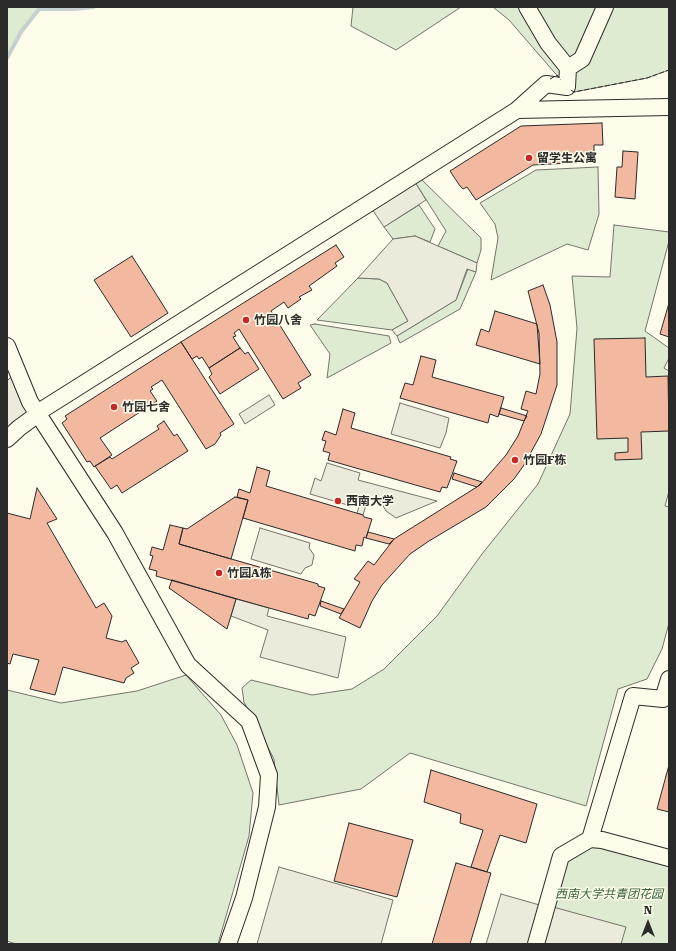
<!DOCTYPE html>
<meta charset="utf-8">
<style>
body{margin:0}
#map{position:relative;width:676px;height:951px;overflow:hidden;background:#fdfbea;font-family:"Roboto Serif",serif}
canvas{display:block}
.frame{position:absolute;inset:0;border:8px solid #2b2b2b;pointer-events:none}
.north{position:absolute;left:628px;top:903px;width:40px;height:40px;-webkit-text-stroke:3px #fdfbea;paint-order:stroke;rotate:0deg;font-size:11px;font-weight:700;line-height:16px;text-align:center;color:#2b2b2b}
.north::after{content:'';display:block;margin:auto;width:14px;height:18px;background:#2b2b2b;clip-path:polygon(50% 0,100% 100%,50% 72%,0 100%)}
</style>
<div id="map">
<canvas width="676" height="951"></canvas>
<div class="frame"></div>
<div class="north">N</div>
</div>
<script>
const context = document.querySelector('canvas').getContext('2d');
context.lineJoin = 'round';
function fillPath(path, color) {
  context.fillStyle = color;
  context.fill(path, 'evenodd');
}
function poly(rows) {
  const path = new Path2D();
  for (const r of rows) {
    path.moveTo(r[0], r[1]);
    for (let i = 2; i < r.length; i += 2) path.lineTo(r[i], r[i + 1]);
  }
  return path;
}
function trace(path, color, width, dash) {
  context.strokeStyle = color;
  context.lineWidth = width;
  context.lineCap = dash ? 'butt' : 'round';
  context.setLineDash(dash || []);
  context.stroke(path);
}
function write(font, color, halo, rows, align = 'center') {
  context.font = font + ' "Roboto Serif","Noto Sans SC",serif';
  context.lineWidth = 3;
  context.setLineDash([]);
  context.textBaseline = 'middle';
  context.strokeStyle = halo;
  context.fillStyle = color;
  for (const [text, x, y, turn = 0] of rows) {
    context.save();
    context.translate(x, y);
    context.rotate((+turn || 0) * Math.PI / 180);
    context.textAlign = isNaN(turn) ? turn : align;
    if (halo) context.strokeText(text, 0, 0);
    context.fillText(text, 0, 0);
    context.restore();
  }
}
const green = poly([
 [7,7,94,7,74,9,39,9,21,32,7,58,7,7],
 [353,7,461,7,396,50,351,26,353,7],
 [493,7,669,7,669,70,647,78,574,92,567,87,509,20,493,7],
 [598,167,599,214,588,250,567,244,491,280,498,238,495,224,480,203,536,170,598,167],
 [421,179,481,238,481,250,477,263,438,246,446,231,415,182,421,179],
 [419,205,435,229,430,242,415,236,393,239,384,227,419,205],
 [614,225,669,232,669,241,645,331,669,348,669,358,664,368,669,371,669,491,665,506,669,507,669,623,662,649,647,679,618,689,586,806,410,753,361,789,279,805,274,759,244,702,242,688,251,680,312,695,352,689,384,669,437,616,482,554,538,484,570,414,577,328,572,276,610,277,614,225],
 [468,269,476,272,460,309,400,343,397,336,456,300,468,269],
 [358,278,379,279,387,283,408,321,392,330,317,320,358,278],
 [315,324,389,336,391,343,327,378,330,354,310,325,315,324],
 [186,675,221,715,237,745,253,793,249,836,218,944,16,944,7,941,7,690,61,703,137,691,186,675],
 [602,840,669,858,669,944,542,944,567,860,602,840]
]);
const parking = poly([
 [415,182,426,200,384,227,372,209,415,182],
 [415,236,477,263,476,272,467,269,456,300,397,336,392,330,408,321,387,283,379,279,358,278,393,239,415,236],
 [17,371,28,410,26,414,9,427,7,425,7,381,17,371],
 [269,395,275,405,245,424,239,414,269,395],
 [400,403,449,418,446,433,440,448,391,434,400,403],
 [327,463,360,473,358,480,437,501,396,518,386,511,381,502,372,500,367,502,363,515,357,513,361,500,357,495,354,495,351,506,310,494,315,478,321,481,327,463],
 [260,528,310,543,309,548,314,555,312,565,305,568,301,574,251,559,260,528],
 [236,599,269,608,267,616,346,637,338,678,260,657,268,630,231,616,236,599],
 [279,867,393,900,381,944,257,944,279,867],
 [501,894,550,908,539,944,486,944,501,894],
 [553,907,626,927,621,944,543,944,553,907]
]);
const stream = poly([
 [7,58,21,32,39,9,74,9,94,7]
]);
const building = poly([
 [602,123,603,145,594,145,594,153,588,154,588,162,533,165,476,200,467,187,463,189,460,186,450,171,521,126,602,123],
 [623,151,638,152,635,199,615,197,617,167,622,167,623,151],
 [336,245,344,257,335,263,337,266,309,286,312,290,299,297,301,299,288,308,284,302,271,311,311,375,298,383,301,388,283,399,239,329,234,333,236,336,233,337,240,348,209,368,202,357,199,359,197,356,192,359,181,342,336,245],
 [132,256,168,313,131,337,94,280,132,256],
 [543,285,550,305,557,342,557,385,541,434,524,465,514,479,486,507,429,541,410,554,382,585,372,601,360,628,339,618,360,582,354,579,368,561,374,565,394,539,480,485,506,455,518,436,528,411,521,409,526,391,536,394,540,374,539,333,528,291,543,285],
 [669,303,669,337,660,334,669,303],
 [495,311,537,324,540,364,476,345,481,329,489,332,495,311],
 [645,338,646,377,668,376,669,431,641,432,642,459,615,460,615,453,628,452,628,438,597,439,594,339,645,338],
 [181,342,234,424,220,433,221,435,215,444,206,449,162,380,151,387,153,389,150,391,157,401,100,438,112,455,94,467,90,461,87,462,62,423,67,419,65,416,181,342],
 [240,348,245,354,248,352,259,369,220,394,209,377,212,374,209,368,240,348],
 [421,356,436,360,432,377,504,397,498,417,490,414,488,423,400,398,405,383,413,385,421,356],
 [501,408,527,416,524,421,499,414,501,408],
 [343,409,355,413,351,428,451,457,450,459,457,461,447,488,442,487,440,492,328,460,330,453,323,451,326,441,322,440,325,431,336,435,343,409],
 [164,421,174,436,177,434,188,451,122,493,117,485,111,489,95,466,110,457,112,459,159,429,157,426,164,421],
 [257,467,270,471,266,486,363,515,364,517,372,519,366,538,364,537,362,546,356,545,355,551,243,518,248,500,237,497,239,489,250,493,257,467],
 [454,473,482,482,477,487,452,479,454,473],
 [37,488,57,519,47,523,96,608,104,603,112,616,106,638,122,642,126,640,139,663,131,668,134,673,126,678,124,683,63,667,55,695,30,689,39,660,13,654,10,664,7,663,7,513,30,519,37,488],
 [235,497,248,500,231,559,179,544,183,528,187,529,235,497],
 [170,525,183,528,179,544,315,583,318,584,318,586,325,588,315,616,309,614,308,619,156,576,157,571,149,569,153,556,150,555,152,547,163,550,170,525],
 [368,532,394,539,389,544,366,538,368,532],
 [172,580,236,599,227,629,169,588,172,580],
 [321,601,344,609,341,614,320,606,321,601],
 [669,765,669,812,657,809,669,765],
 [431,770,537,804,526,843,500,835,487,872,471,867,483,830,460,823,461,814,424,802,431,770],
 [349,823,413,840,397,897,334,881,349,823],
 [456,863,491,873,470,944,432,944,456,863]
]);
const minor = poly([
 [527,7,548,43,568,68],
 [517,110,546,84,567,87,568,68,582,59,605,7],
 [7,346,30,402,38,414],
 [37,413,517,110,669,107],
 [7,439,19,428,38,414,115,533,188,665,249,721,269,775,267,807,244,898,228,944],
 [590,839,633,696,663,699,669,679],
 [536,944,561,856,590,839,602,840,669,858]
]);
const fence = poly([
 [550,79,557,75,561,80],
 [571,90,574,92,647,78,669,70]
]);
const markers = [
 [529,158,4,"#c62828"],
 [246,320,4,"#c62828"],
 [114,407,4,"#c62828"],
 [515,460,4,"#c62828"],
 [338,501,4,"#c62828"],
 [219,573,4,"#c62828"]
];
const poiNames = [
 ["留学生公寓",537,158],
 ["竹园八舍",254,320],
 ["竹园七舍",122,407],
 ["竹园F栋",523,460],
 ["西南大学",346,501],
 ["竹园A栋",227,573]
];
const parkNames = [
 ["西南大学共青团花园",609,894]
];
fillPath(green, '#deebd1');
trace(green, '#74746e', 1);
fillPath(parking, '#eceadb');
trace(parking, '#74746e', 1);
trace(stream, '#c7d0d0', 4);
fillPath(building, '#f2b8a0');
trace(building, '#2b2b2b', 1);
trace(minor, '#2b2b2b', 18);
trace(minor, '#fdfbea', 16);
trace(fence, '#2b2b2b', 1, [5, 2]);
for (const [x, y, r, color] of markers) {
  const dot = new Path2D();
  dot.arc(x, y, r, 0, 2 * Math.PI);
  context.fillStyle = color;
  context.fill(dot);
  trace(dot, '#fdfbea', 1.5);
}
write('bold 12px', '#2b2b2b', '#fdfbea', poiNames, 'left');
write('italic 12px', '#34623c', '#fdfbea', parkNames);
</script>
